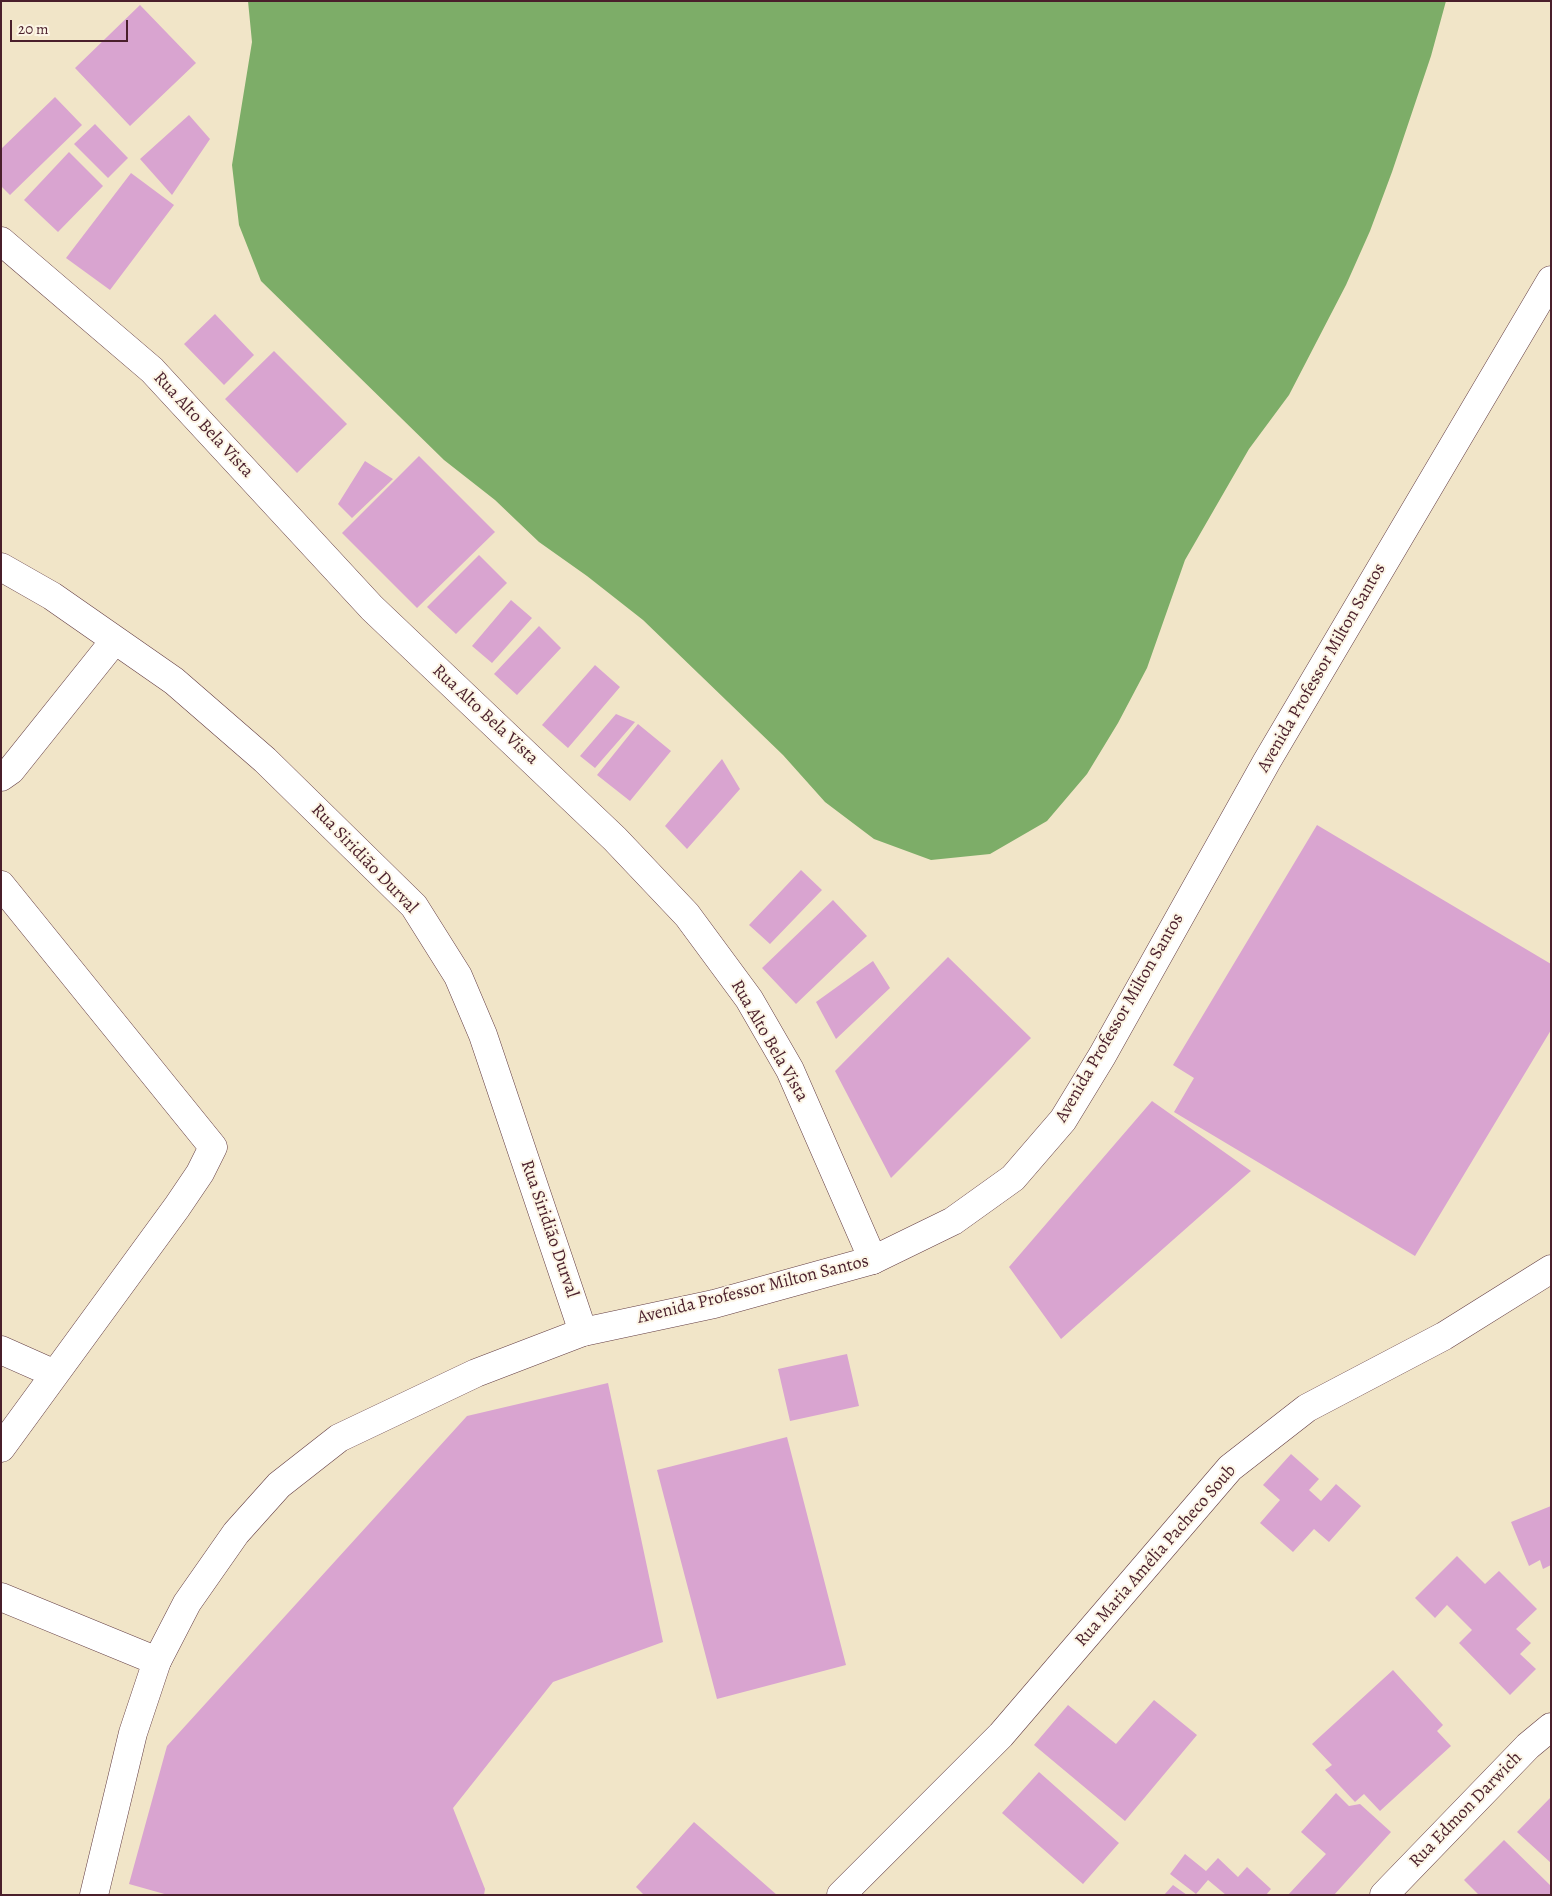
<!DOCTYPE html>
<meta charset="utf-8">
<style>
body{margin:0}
#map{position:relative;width:1552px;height:1896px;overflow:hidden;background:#f1e5c8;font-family:Alegreya,serif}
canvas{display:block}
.frame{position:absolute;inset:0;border:2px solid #4a1f2b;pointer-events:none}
.scale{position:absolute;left:10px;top:20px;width:118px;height:22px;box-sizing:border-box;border:2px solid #4a1f2b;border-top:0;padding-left:6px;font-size:15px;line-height:18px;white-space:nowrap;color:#4a1f2b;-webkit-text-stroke:4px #fcf5e5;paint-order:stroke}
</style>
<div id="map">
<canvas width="1552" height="1896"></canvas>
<div class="frame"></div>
<div class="scale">20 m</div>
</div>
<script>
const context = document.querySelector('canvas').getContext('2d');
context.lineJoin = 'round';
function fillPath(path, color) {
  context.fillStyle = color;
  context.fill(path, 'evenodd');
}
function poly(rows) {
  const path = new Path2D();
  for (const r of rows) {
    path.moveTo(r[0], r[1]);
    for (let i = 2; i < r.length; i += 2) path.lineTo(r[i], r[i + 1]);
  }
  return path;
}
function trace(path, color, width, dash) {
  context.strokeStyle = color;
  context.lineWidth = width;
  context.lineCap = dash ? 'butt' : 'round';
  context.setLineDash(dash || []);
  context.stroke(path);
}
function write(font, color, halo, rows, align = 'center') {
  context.font = font + ' Alegreya,serif';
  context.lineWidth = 4;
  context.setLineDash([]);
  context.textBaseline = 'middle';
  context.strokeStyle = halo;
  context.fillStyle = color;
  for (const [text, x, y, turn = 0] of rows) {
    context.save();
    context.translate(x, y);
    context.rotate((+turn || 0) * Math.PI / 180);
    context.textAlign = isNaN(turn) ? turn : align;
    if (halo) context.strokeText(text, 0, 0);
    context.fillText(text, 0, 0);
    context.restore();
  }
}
const forest = poly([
 [248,1,1446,1,1431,56,1392,172,1370,231,1346,285,1289,395,1249,449,1185,560,1147,668,1118,723,1087,774,1047,821,990,854,931,860,874,839,825,802,783,755,643,620,587,576,539,542,495,500,444,460,261,281,239,225,232,165,252,42]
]);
const building = poly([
 [140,5,196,63,130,126,75,68],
 [55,97,82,125,10,195,1,186,1,149],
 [189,115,210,139,172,195,140,159],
 [95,124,128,158,108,178,74,144],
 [69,152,103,186,58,232,24,200],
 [131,173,174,205,110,290,66,258],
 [215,314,254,355,224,385,184,344],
 [274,351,347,424,297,473,225,399],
 [419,456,495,532,417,608,342,533],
 [365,461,393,479,352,518,338,504],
 [479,555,507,583,456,634,427,607],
 [511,600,532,618,492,663,472,646],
 [539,626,561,648,517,695,494,674],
 [595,665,620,687,568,748,542,725],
 [616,714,635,722,595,768,580,756],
 [638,724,671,751,630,801,597,775],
 [722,759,740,789,687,849,665,826],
 [1317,825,1551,964,1551,1030,1415,1256,1174,1112,1194,1078,1173,1065],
 [801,870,822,890,770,944,749,925],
 [833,900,867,936,796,1004,762,968],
 [948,957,1031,1038,891,1178,835,1071],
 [873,961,890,988,836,1039,816,1002],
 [1152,1101,1251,1171,1061,1339,1009,1267],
 [847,1354,859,1406,790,1421,778,1369],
 [608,1383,663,1642,553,1682,453,1808,485,1889,484,1895,168,1895,129,1884,167,1746,467,1416],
 [787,1437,846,1665,717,1699,657,1470],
 [1291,1454,1319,1479,1309,1490,1321,1501,1336,1484,1361,1506,1329,1542,1314,1529,1293,1552,1260,1523,1280,1500,1263,1485],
 [1551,1506,1551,1565,1543,1569,1540,1560,1529,1566,1511,1522],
 [1457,1556,1485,1584,1499,1571,1537,1609,1516,1629,1531,1643,1520,1654,1536,1669,1510,1695,1459,1643,1472,1630,1447,1605,1435,1618,1415,1598],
 [1393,1670,1443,1725,1437,1731,1451,1746,1380,1811,1364,1794,1355,1802,1325,1770,1332,1765,1312,1744],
 [1154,1700,1197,1735,1125,1821,1034,1745,1068,1705,1116,1744],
 [1039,1772,1119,1843,1083,1884,1002,1813],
 [1336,1793,1349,1806,1360,1804,1391,1832,1334,1895,1288,1895,1326,1854,1301,1832],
 [1551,1797,1551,1863,1517,1832],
 [694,1822,777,1895,644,1895,636,1887],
 [1504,1840,1551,1886,1551,1895,1479,1895,1464,1880],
 [1185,1854,1206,1871,1218,1858,1238,1877,1247,1867,1271,1889,1266,1895,1226,1895,1208,1880,1196,1894,1170,1874],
 [1173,1885,1187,1895,1164,1895]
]);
const minor = poly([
 [1,241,152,370,372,608,615,839,687,915,749,999,790,1070,873,1260],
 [1,567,52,596,174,681,265,760,414,906,458,976,483,1035,583,1332],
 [1,777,11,770,115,640],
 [1,885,213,1147,200,1173,177,1207,55,1374],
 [1,1350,55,1374,1,1448],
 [1,1597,157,1661],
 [841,1895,1001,1735,1230,1468,1307,1408,1444,1336,1551,1269],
 [1384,1895,1528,1746,1551,1727]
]);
const major = poly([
 [94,1895,133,1733,157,1661,187,1603,236,1533,279,1485,339,1438,476,1373,583,1332,714,1304,873,1260,953,1221,1013,1178,1063,1120,1102,1056,1267,761,1551,280]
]);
const streetNames = [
 ["Rua Alto Bela Vista",203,425,47],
 ["Avenida Professor Milton Santos",1322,668,-60],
 ["Rua Alto Bela Vista",485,715,43],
 ["Rua Siridião Durval",364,859,46],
 ["Avenida Professor Milton Santos",1120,1018,-60],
 ["Rua Alto Bela Vista",769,1041,60],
 ["Rua Siridião Durval",549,1229,71],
 ["Avenida Professor Milton Santos",753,1290,-14],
 ["Rua Maria Amélia Pacheco Soub",1156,1556,-49],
 ["Rua Edmon Darwich",1466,1810,-46]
];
fillPath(forest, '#7dad68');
fillPath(building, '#d9a4d0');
trace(minor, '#633d43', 29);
trace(major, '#633d43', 29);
trace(minor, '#fff', 28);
trace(major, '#fff', 28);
write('18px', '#4a1f2b', '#fcf5e5', streetNames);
</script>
